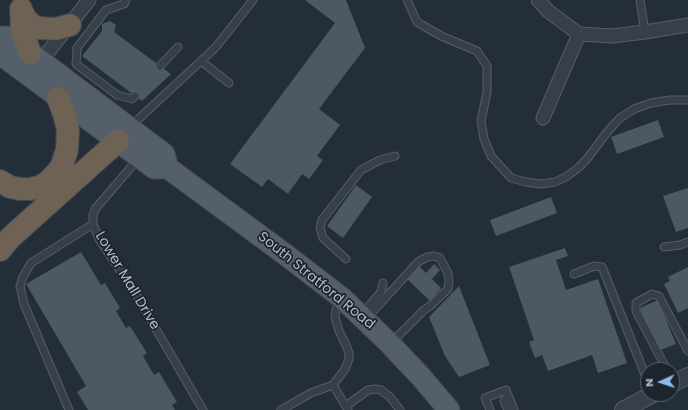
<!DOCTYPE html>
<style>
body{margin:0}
#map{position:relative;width:688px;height:410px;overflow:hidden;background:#232e38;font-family:Poppins,sans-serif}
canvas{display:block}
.north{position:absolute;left:640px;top:362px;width:40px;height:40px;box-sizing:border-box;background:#1c252d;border:1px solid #58616a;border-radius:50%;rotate:267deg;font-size:11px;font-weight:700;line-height:16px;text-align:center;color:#b2bbc5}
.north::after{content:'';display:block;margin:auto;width:14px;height:18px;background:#8cbbef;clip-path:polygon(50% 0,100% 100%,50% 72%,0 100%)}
</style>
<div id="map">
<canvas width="688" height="410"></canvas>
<div class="north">N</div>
</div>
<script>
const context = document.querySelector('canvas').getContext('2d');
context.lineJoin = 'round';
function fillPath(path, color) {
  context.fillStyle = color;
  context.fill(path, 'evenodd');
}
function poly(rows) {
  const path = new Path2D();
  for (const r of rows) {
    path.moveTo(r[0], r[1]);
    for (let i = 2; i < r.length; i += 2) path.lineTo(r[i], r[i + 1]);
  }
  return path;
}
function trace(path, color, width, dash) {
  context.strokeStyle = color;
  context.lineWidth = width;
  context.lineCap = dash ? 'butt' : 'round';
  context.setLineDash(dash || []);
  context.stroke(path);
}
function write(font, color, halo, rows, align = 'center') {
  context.font = font + ' Poppins,sans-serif';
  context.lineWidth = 3.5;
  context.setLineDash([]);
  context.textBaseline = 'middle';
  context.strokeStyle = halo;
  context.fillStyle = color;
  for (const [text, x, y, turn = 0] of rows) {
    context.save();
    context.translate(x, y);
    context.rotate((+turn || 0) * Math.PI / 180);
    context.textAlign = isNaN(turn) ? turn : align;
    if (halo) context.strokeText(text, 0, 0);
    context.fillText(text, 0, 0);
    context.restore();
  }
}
const building = poly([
 [305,0,346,0,365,48,319,109,340,125,317,156,323,160,309,179,302,174,288,194,268,179,262,187,230,164,335,23],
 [110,21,116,25,114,32,171,74,142,101,82,56,102,31,102,24],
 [658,120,664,137,617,154,611,137],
 [356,185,372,197,343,238,327,226],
 [688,188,688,228,676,232,663,196],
 [551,197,557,213,496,236,490,220],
 [565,248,568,256,556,260,566,290,598,279,627,363,598,373,592,355,548,371,542,355,535,358,529,342,534,340,509,267],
 [81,252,101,285,105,283,120,308,116,311,126,328,130,326,147,353,143,356,154,375,159,372,177,402,172,405,175,410,88,410,77,392,86,386,26,284],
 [434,264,440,270,432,279,441,288,430,301,407,279,419,266,426,273],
 [688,267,688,308,678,313,664,284,670,281,668,277],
 [459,286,490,365,459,377,445,356,429,317],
 [658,300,676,344,658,351,640,308]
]);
const service = poly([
 [126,0,124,4,106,10,77,48,76,64,117,95,132,99,135,96],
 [407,0,417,22,441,36,477,51,487,66,487,92,481,121,484,139,491,156,511,178,526,182,541,184,555,182,566,177,578,168,587,159,608,131,620,118,634,109,651,103,670,100,688,100],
 [640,0,645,32],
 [201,61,229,83],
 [160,66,178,47],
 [131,126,216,47,253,0],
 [138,159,96,208,93,215,93,224,99,239,135,293,203,410],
 [664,247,680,245,688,242],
 [346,259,323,238,320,228,322,220,361,170,380,160,395,156],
 [574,274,594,266,602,267,648,382],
 [361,315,381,292,383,283],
 [366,319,418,262,427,257,434,256,440,258,448,273,449,281,448,289,430,306,424,310,392,342],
 [667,370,636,311,636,303,652,294,659,296,688,351],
 [333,385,348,410],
 [346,406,368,390,375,389,381,390,390,397,400,410],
 [69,410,24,304,20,286,23,277,31,263,93,224],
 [281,410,311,393,333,385,345,369,349,359,349,353,346,345,339,331,335,317,336,310,341,300],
 [490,410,485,398,506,390,514,410],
 [508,410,504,401,508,395]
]);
const minor = poly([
 [538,0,548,11,579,34,612,36,645,32,688,25],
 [41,61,89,0],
 [543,118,579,34]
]);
const tertiary = poly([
 [672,384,688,376],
 [623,410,653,394]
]);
const primary = poly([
 [0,37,9,37,164,154,168,168,286,255,342,298,390,344,422,378,449,410],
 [0,54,154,168,168,168]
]);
const motorway = poly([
 [21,9,22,30,30,53],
 [21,10,26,19,32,25,39,28,56,29,70,25],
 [0,181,10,187,20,189,30,189,39,187,48,182,61,168,67,150,68,130,64,114,58,98],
 [0,250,10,238,118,141]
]);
const streetNames = [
 ["Lower Mall Drive",127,281,59],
 ["South Stratford Road",316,281,39]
];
fillPath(building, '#4c5864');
trace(service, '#555e66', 9);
trace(minor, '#555e66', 15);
trace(tertiary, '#555e66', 18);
trace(primary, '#404952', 23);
trace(motorway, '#424b53', 24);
trace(service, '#374049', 7);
trace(minor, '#374049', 13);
trace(tertiary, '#374049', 16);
trace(primary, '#555f69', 21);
trace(motorway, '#6e6254', 22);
write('14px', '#b2bbc5', '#1c252d', streetNames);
</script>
